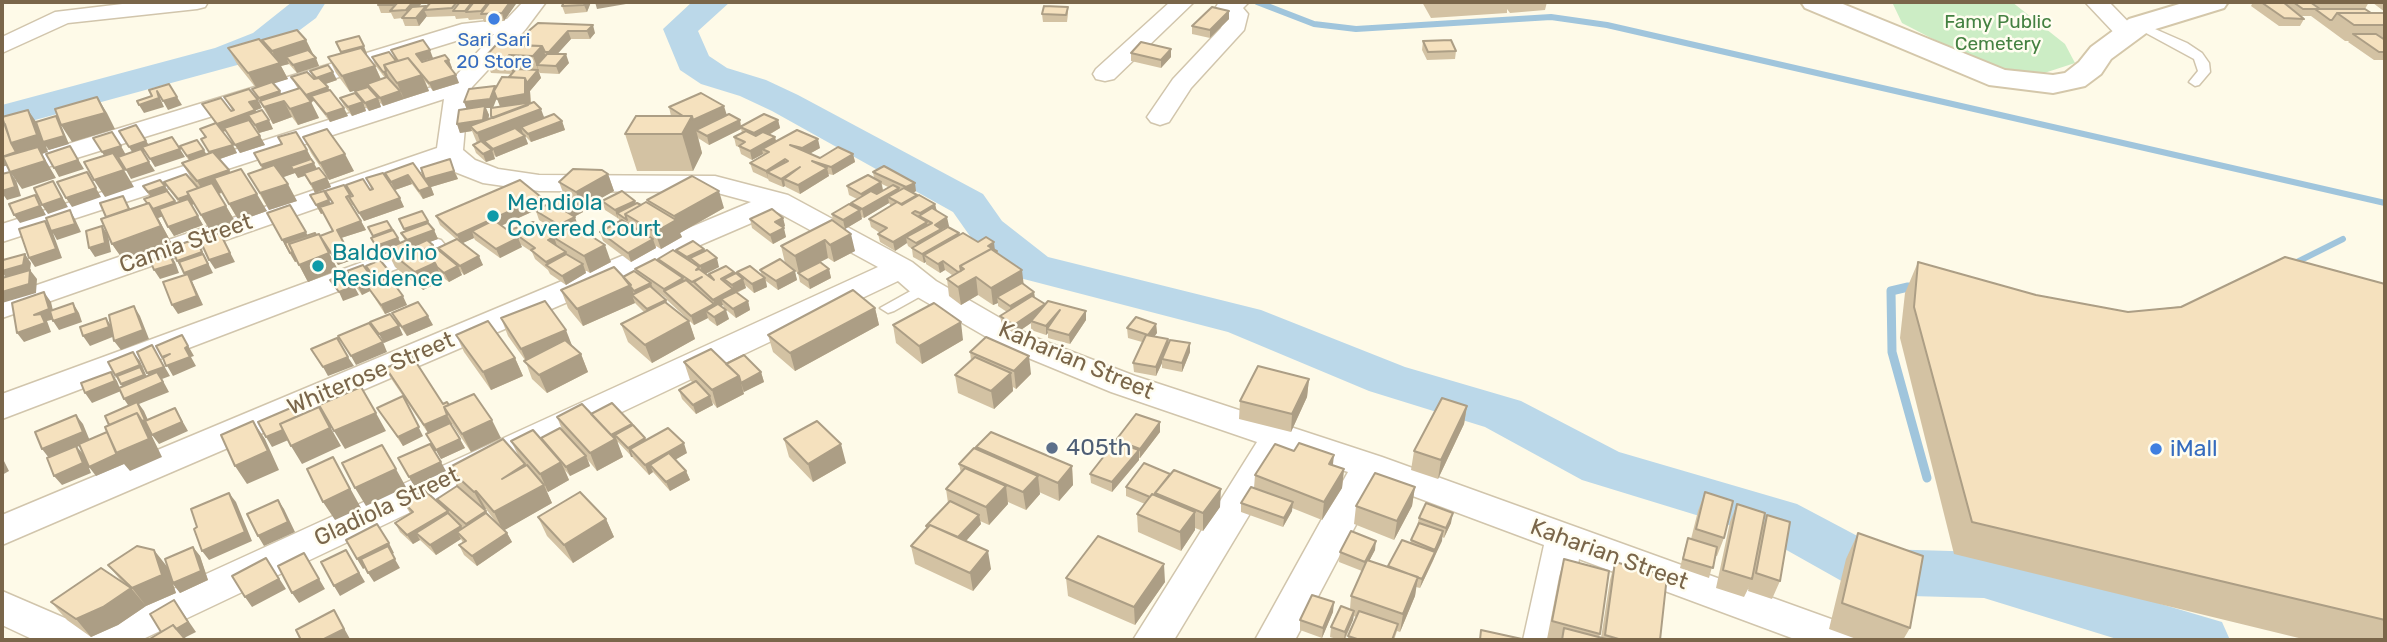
<!DOCTYPE html>
<style>
body{margin:0}
#map{position:relative;width:2387px;height:642px;overflow:hidden;background:#fefae8;font-family:Rubik,sans-serif}
canvas{display:block}
.frame{position:absolute;inset:0;border:4px solid #7a664a;pointer-events:none}
</style>
<div id="map">
<canvas width="2387" height="642"></canvas>
<div class="frame"></div>
</div>
<script>
const context = document.querySelector('canvas').getContext('2d');
context.lineJoin = 'round';
function fillPath(path, color) {
  context.fillStyle = color;
  context.fill(path, 'evenodd');
}
function poly(rows) {
  const path = new Path2D();
  for (const r of rows) {
    path.moveTo(r[0], r[1]);
    for (let i = 2; i < r.length; i += 2) path.lineTo(r[i], r[i + 1]);
  }
  return path;
}
function trace(path, color, width, dash) {
  context.strokeStyle = color;
  context.lineWidth = width;
  context.lineCap = dash ? 'butt' : 'round';
  context.setLineDash(dash || []);
  context.stroke(path);
}
function write(font, color, halo, rows, align = 'center') {
  context.font = font + ' Rubik,sans-serif';
  context.lineWidth = 5;
  context.setLineDash([]);
  context.textBaseline = 'middle';
  context.strokeStyle = halo;
  context.fillStyle = color;
  for (const [text, x, y, turn = 0] of rows) {
    context.save();
    context.translate(x, y);
    context.rotate((+turn || 0) * Math.PI / 180);
    context.textAlign = isNaN(turn) ? turn : align;
    if (halo) context.strokeText(text, 0, 0);
    context.fillText(text, 0, 0);
    context.restore();
  }
}
const green = poly([
 [1892,2,2012,2,2065,44,2075,63,2038,75,2007,72,1960,53,1902,23]
]);
const streamFar1 = poly([
 [1257,2,1314,24,1356,29,1551,17,1607,25,2385,203],
 [2289,266,2343,239]
]);
const stream = poly([
 [1917,289,1908,287,1891,291,1892,352,1927,478]
]);
const river = poly([
 [292,2,326,2,316,18,277,47,241,64,2,129,2,105,215,48,253,33,292,2],
 [692,2,730,2,698,31,709,56,727,68,766,80,798,95,983,194,1002,221,1048,257,1261,310,1405,367,1521,401,1619,452,1797,504,1882,549,1984,552,2222,622,2230,640,2120,640,1984,598,1874,595,1854,588,1758,534,1582,480,1485,427,1369,391,1228,332,1016,277,972,239,953,212,772,111,740,96,701,84,680,70,663,29,692,2]
]);
const lane = poly([
 [2139,22,2187,43,2202,53,2209,63,2210,72,2199,85,2195,86,2189,82,2198,71,2194,59,2135,27,2133,25,2139,22],
 [925,283,933,288,930,291,894,311,888,313,880,308,925,283]
]);
const street = poly([
 [139,2,208,2,205,7,197,9,68,23,2,53,2,37,55,12,139,2],
 [523,2,546,2,525,30,472,87,466,116,463,150,475,160,498,169,539,175,715,176,788,195,912,262,936,281,1031,336,1135,376,1382,457,1856,628,1862,640,1797,640,1579,559,1563,640,1523,640,1544,545,1378,483,1295,640,1255,640,1348,472,1287,452,1174,640,1133,640,1257,442,1111,392,1009,350,914,295,898,281,141,640,34,640,2,625,2,591,88,628,878,267,777,212,2,545,2,515,751,202,714,192,539,191,483,183,455,172,446,163,2,318,2,297,437,148,444,99,2,242,2,224,451,81,494,34,472,36,2,181,2,164,462,24,507,19,523,2],
 [1170,2,1194,2,1114,79,1105,81,1096,79,1093,74,1096,69,1170,2],
 [1219,2,1249,2,1243,8,1248,14,1244,30,1191,88,1169,122,1160,125,1151,122,1147,117,1173,79,1221,28,1225,16,1216,7,1219,2],
 [2085,2,2109,2,2139,33,2135,38,2119,38,2085,2],
 [431,237,441,240,446,246,441,252,2,419,2,394,431,237]
]);
const secondary = poly([
 [1801,2,1838,2,2005,70,2053,75,2065,73,2079,62,2091,47,2129,19,2186,2,2228,2,2224,8,2149,31,2111,59,2101,74,2085,86,2053,93,1989,85,1805,8,1801,2]
]);
const wall = poly([
 [381,2,420,2,421,4,419,7,426,7,431,2,530,2,516,3,504,21,484,22,483,19,469,20,468,18,456,19,455,16,427,17,427,16,419,26,405,26,402,18,394,19,391,13,381,13,378,5],
 [591,2,587,12,565,14,562,6],
 [1422,2,1547,2,1545,10,1510,13,1507,9,1507,13,1431,18],
 [2253,2,2369,2,2365,9,2371,13,2385,13,2385,60,2374,60,2348,42,2349,41,2345,41,2311,16,2302,16,2304,19,2300,26,2279,26,2251,6],
 [2374,2,2385,2,2385,12,2373,3],
 [1068,7,1068,14,1067,22,1043,22,1042,14],
 [1229,11,1229,19,1210,38,1192,34,1192,26],
 [538,23,595,33,590,39,571,39,557,54,569,63,559,74,540,73,539,72,541,78,530,91,531,104,545,118,562,121,565,130,531,142,525,136,528,144,496,157,494,155,495,159,486,162,476,153,473,145,477,143,472,131,460,133,457,124,467,109,464,102,495,88,509,77,512,74,491,73,485,57,519,45,520,44,518,40],
 [497,98,500,107,491,116,492,118,488,119,489,115,486,108],
 [262,40,306,40,319,66,297,73,289,64,281,66,288,79,273,83,281,94,298,89,291,77,313,78,310,71,337,80,325,84,348,116,330,122,314,101,311,102,319,118,298,125,292,117,273,124,252,89,256,88,237,64,228,48,265,46],
 [1423,41,1456,51,1455,59,1427,60,1422,50],
 [336,42,367,54,366,54,375,66,381,79,385,78,375,65,372,57,395,58,391,50,433,58,422,61,449,60,452,68,451,69,459,83,433,91,425,81,429,91,404,99,403,97,404,99,383,106,379,101,381,107,369,111,364,105,366,111,352,116,344,106,340,98,357,95,355,91,368,87,350,92,336,73,328,57,341,54],
 [1131,53,1171,57,1161,68,1131,61],
 [224,97,262,108,255,110,273,129,259,133,252,122,250,122,265,145,240,153,226,131,223,132,237,153,220,159,231,173,267,211,239,221,222,193,219,194,236,223,211,232,194,204,191,205,203,225,174,236,163,216,158,218,172,244,124,261,112,244,106,217,128,205,130,209,147,203,150,197,143,186,165,186,176,203,179,203,164,182,198,188,192,180,182,163,189,161,180,146,206,155,210,153,201,139,205,138,200,129,215,123,202,104,232,110],
 [669,107,727,115,740,120,741,126,778,120,780,128,769,135,775,137,776,141,820,148,809,154,820,158,853,154,855,162,833,175,828,174,829,176,800,194,786,187,785,186,783,187,769,181,768,179,753,172,750,163,764,156,763,154,752,160,741,154,739,147,736,146,734,137,742,133,741,129,709,145,698,138,698,137,702,153,693,171,637,171,625,134,671,116],
 [278,137,307,150,317,169,327,178,331,187,315,193,305,176,298,178,295,173,283,177,297,201,269,210,248,174,262,169,254,153,281,144],
 [303,137,354,171,329,180,311,153],
 [450,159,458,179,431,187,434,195,423,199,412,184,395,190,404,207,364,221,353,205,352,205,366,230,341,238,352,260,338,265,328,250,327,250,338,270,308,282,297,261,295,262,287,249,308,235,316,235,320,236,333,231,323,213,321,214,310,195,331,203,332,203,325,191,351,196,352,196,346,185,370,190,371,189,366,178,389,182,385,173,426,180],
 [873,172,916,191,913,193,917,196,935,204,937,211,949,226,942,231,959,233,959,235,978,242,997,251,1024,285,1034,292,1035,298,1045,304,1086,311,1086,320,1070,344,1048,338,1048,333,1046,335,1031,330,1031,323,1015,334,1002,325,1000,316,1007,312,998,306,998,303,993,305,978,295,961,305,949,296,947,279,952,275,945,270,940,273,926,264,926,262,924,263,913,257,912,249,908,246,907,243,895,251,880,242,878,234,880,233,871,227,869,219,891,206,889,203,864,218,861,217,862,219,845,229,855,251,834,262,828,258,820,262,829,269,831,278,810,289,800,282,798,273,794,270,797,280,778,290,766,281,767,287,754,293,745,285,746,288,737,293,748,301,750,310,736,318,724,308,723,305,721,306,729,319,717,326,709,320,708,318,694,325,667,300,666,298,653,288,666,300,667,303,689,321,695,339,652,363,628,342,621,324,644,312,635,303,583,326,568,308,561,290,636,273,635,269,659,262,658,259,676,252,676,250,704,249,705,251,719,267,706,274,710,277,709,274,734,272,738,275,737,272,762,276,760,270,785,263,781,246,833,221,832,214,851,205,851,203,857,199,849,195,847,186,874,178],
 [882,184,888,187,883,190],
 [608,174,614,191,582,208,583,212,574,217,578,226,576,227,611,262,590,273,585,270,586,273,566,285,550,274,548,270,535,259,532,252,520,244,522,247,500,258,475,240,474,238,462,243,483,265,464,275,460,271,462,275,449,282,441,276,443,280,423,290,395,267,388,253,381,255,371,238,374,238,368,227,392,231,400,243,405,241,401,233,428,223,434,230,438,239,429,242,433,245,435,249,439,251,438,248,456,239,440,225,436,216,541,197,545,206,501,226,511,233,510,230,557,235,560,233,539,220,536,211,564,195,559,182],
 [647,200,724,208,680,233,682,237,661,249,656,246,656,248,631,262,603,241,600,232,619,222,619,219,605,210,602,201,636,203,641,205,648,203],
 [783,218,785,226,783,228,786,237,773,244,752,228,750,219],
 [1918,262,2036,295,2128,312,2385,284,2385,640,2307,640,1954,554,1900,338,1905,293],
 [366,266,393,280,392,281,407,305,385,314,370,291,362,295,351,280,347,271,370,274],
 [875,308,879,325,795,371,773,352,768,335],
 [392,313,433,325,407,336,397,322],
 [501,318,573,346,581,354,588,372,547,393,532,379,525,360,508,336],
 [1156,324,1157,333,1154,336,1168,344,1190,343,1190,352,1182,372,1162,368,1162,363,1156,376,1134,372,1133,363,1142,342,1128,338,1127,328],
 [893,325,963,340,922,364,896,343],
 [456,335,515,358,523,376,491,390,464,352],
 [970,352,1031,374,1016,389,1013,387,1013,391,994,409,958,393,955,375,971,360],
 [684,362,726,364,761,372,764,382,743,392,744,394,717,408,712,402,713,405,696,414,682,399,679,390,693,383,690,380],
 [386,368,443,404,449,405,501,438,471,452,452,424,451,425,465,448,441,459,426,434,428,433,390,377],
 [1309,379,1307,397,1291,432,1239,419,1240,401],
 [1467,406,1464,424,1438,479,1411,470,1414,451],
 [377,408,423,436,403,446,383,417],
 [591,414,633,425,646,440,687,453,675,459,686,471,690,480,670,491,653,472,649,475,618,442,617,443,623,457,597,471,588,460,590,466,570,476,565,470,569,480,548,492,546,490,552,503,504,530,507,533,512,542,477,566,464,555,459,545,463,543,461,539,436,555,420,540,413,544,400,532,395,523,410,513,403,502,440,504,437,499,457,486,448,468,519,457,511,441,541,438,563,432,557,417],
 [486,509,499,526,488,515,484,510],
 [1160,422,1160,432,1140,458,1139,458,1139,460,1112,492,1091,483,1090,474,1116,442,1116,440],
 [784,439,846,463,813,482,789,457],
 [976,447,1072,466,1073,485,1059,501,1039,492,1040,494,1026,510,1008,502,1008,504,989,525,980,521,981,524,966,541,991,569,973,591,915,564,911,546,927,529,926,526,948,503,946,489,961,473,959,464,977,449],
 [1333,465,1344,469,1342,488,1322,520,1292,508,1292,511,1283,527,1241,512,1241,503,1254,488,1255,475],
 [1126,487,1220,507,1203,531,1195,528,1195,530,1181,551,1138,532,1137,514,1145,504,1126,496],
 [1415,487,1412,506,1394,540,1354,524,1356,506],
 [1705,492,1724,538,1717,556,1715,556,1709,578,1680,568,1685,547,1688,538,1691,539,1698,511],
 [1737,504,1763,526,1767,515,1780,581,1772,599,1748,591,1749,587,1744,597,1716,588,1730,522],
 [538,517,606,519,614,537,573,563,547,536],
 [1419,518,1451,523,1444,538,1442,537,1433,561,1420,588,1416,587,1415,596,1400,632,1397,631,1394,640,1348,640,1348,636,1356,617,1354,616,1353,620,1345,640,1340,640,1330,637,1331,627,1350,609,1351,596,1362,571,1339,562,1340,552,1375,550,1369,561,1388,567,1410,543,1417,526],
 [1858,533,1910,628,1903,640,1859,640,1829,629,1846,559],
 [193,547,200,556,208,580,180,593,173,584,176,593,146,606,144,604,146,606,118,625,91,637,67,620,51,602,123,583,108,565,168,568],
 [1564,559,1600,634,1599,637,1601,638,1610,580,1615,562,1660,640,1551,640,1547,639,1559,577],
 [1066,578,1165,582,1135,625,1068,596],
 [1333,612,1322,638,1300,630,1300,620]
]);
const shadedWall = poly([
 [413,2,420,2,421,4,409,18,406,10],
 [510,2,516,2,516,4,504,21,502,13],
 [586,2,591,2,587,12,584,5],
 [595,2,626,2,626,4,597,9],
 [426,6,424,10,427,16,419,26,416,18],
 [1229,11,1229,19,1210,38,1210,30],
 [593,25,595,33,590,39,587,31],
 [568,31,571,39,552,60,549,52],
 [306,40,314,56,286,57,289,64,281,66,288,79,257,89,248,73,278,63,272,51],
 [364,46,367,54,344,60,341,52],
 [542,46,548,62,537,65,539,72,533,56],
 [1171,49,1171,57,1161,68,1161,60],
 [430,50,433,58,419,62,416,54],
 [566,54,569,63,559,74,556,66],
 [509,55,515,71,513,74,507,58],
 [316,58,319,66,297,73,293,65],
 [449,60,452,68,448,69,445,61],
 [375,66,382,82,367,84,368,87,350,92,342,76],
 [538,70,541,78,530,91,531,110,504,115,497,99,525,78],
 [386,71,390,80,387,80,383,72],
 [333,72,337,80,320,86,316,78],
 [422,75,429,91,404,99,397,83],
 [456,75,459,83,433,91,429,83],
 [495,86,498,95,493,108,486,108,489,115,487,129,470,126,472,131,460,133,457,124,467,110,464,102],
 [328,87,332,96,311,96,314,101,311,102,319,118,298,125,290,109,306,95],
 [157,91,164,107,144,113,139,105,159,98],
 [280,91,284,99,263,106,259,98],
 [400,91,404,99,383,106,380,98],
 [97,97,107,113,115,129,72,142,61,125],
 [177,97,182,105,168,110,163,101],
 [378,98,381,107,369,111,365,103],
 [258,100,262,108,254,111,249,102],
 [284,101,292,117,273,124,264,107],
 [363,102,366,111,352,116,348,107],
 [724,106,729,122,696,130,702,153,693,171,682,134,692,116],
 [344,108,348,116,330,122,326,114],
 [541,109,547,125,521,127,523,134,484,141,487,148,483,149,477,133],
 [28,110,39,126,56,116,61,125,69,144,49,150,46,146,48,152,42,154,56,178,22,189,10,172,21,161,2,167,2,157,11,143],
 [255,110,260,119,248,115,252,122,222,132,217,124],
 [269,120,273,129,259,133,255,125],
 [740,120,741,129,709,145,707,136],
 [778,120,780,128,756,142,754,133],
 [562,121,565,130,531,142,528,134],
 [260,136,265,145,240,153,235,145],
 [525,136,528,144,496,157,493,149],
 [775,137,777,146,762,149,763,154,752,160,750,151],
 [818,139,820,148,804,157,802,148],
 [146,141,152,149,134,155,129,147],
 [233,145,237,153,214,161,209,152],
 [70,146,84,169,59,177,54,168],
 [121,146,126,155,107,161,102,152],
 [180,149,185,157,155,167,150,159],
 [204,150,209,159,192,165,187,156],
 [307,150,318,171,298,178,295,173,270,182,261,165],
 [492,150,495,159,486,162,483,154],
 [345,154,354,171,329,180,320,163],
 [853,154,855,162,833,175,831,167],
 [785,159,787,168,767,172,768,179,766,171],
 [149,162,155,171,131,179,126,170],
 [800,167,784,179,785,186,783,187,781,179],
 [827,168,829,176,800,194,798,185],
 [124,170,134,187,105,197,94,180],
 [229,170,238,186,207,198,197,181],
 [454,171,458,179,431,187,434,195,423,199,419,191,425,179],
 [10,172,16,180,21,196,7,200,2,193,4,198,2,199,2,191],
 [87,172,101,197,72,207,66,198],
 [608,174,614,191,582,209,576,192],
 [408,175,412,184,395,190,391,182],
 [327,178,331,187,315,193,311,184],
 [53,181,68,207,48,214,42,205],
 [881,182,883,191,863,202,861,194],
 [915,183,916,191,908,196,906,187],
 [288,184,297,201,269,210,260,193],
 [165,186,170,195,153,201,148,192],
 [899,188,900,197,888,197,889,203,864,218,862,209],
 [200,191,205,200,183,208,178,199],
 [719,191,724,208,680,233,682,237,661,249,655,232,675,220,674,216],
 [257,194,267,211,239,221,229,204],
 [35,195,46,215,20,223,14,215],
 [541,197,545,206,478,236,472,231,474,238,461,244,457,235],
 [400,198,404,207,364,221,359,213],
 [329,200,334,209,321,214,316,205],
 [175,201,180,210,158,218,172,244,124,261,112,244,152,210],
 [635,201,638,210,617,213,618,219,615,210],
 [580,203,583,212,568,220,565,211],
 [935,204,937,213,920,216,920,213],
 [226,206,236,223,211,232,201,215],
 [70,210,75,219,81,232,57,240,53,233,62,258,35,267,29,258,45,221,52,231],
 [860,210,862,219,845,229,843,220],
 [198,216,203,225,174,236,168,227],
 [575,217,578,226,563,234,559,225],
 [947,217,949,226,941,230,943,238,918,252,916,243,935,225],
 [783,218,785,226,777,231,775,222],
 [361,221,366,230,341,238,337,230],
 [428,221,432,230,408,238,404,229],
 [927,222,928,230,906,237,907,243,895,251,893,242],
 [102,226,108,235,111,252,95,257,89,248],
 [784,228,786,237,773,244,770,235],
 [392,229,396,238,378,245,373,236],
 [434,230,438,239,411,249,407,240],
 [306,232,310,241,287,249,282,240],
 [220,233,235,262,215,269,209,260],
 [959,233,960,242,924,255,926,262,924,263,922,254],
 [851,234,855,251,834,262,830,245],
 [554,237,557,246,548,240],
 [398,238,403,247,386,249,388,253,381,255,376,246],
 [518,238,522,247,500,258,496,249],
 [196,239,213,273,192,281,203,305,178,314,172,305,189,282,177,261],
 [653,239,656,248,631,262,628,253],
 [825,240,828,258,799,273,795,256],
 [324,241,328,250,295,262,290,253],
 [994,242,995,251,988,246],
 [433,245,437,254,427,259,418,252],
 [605,245,611,262,590,273,584,256],
 [704,249,707,257,690,258,692,265,689,266,687,257],
 [348,251,352,260,338,265,333,256],
 [566,252,569,261,547,265,546,262],
 [169,253,175,262,179,273,160,279,154,270],
 [329,253,338,270,308,282,299,265],
 [25,254,31,263,30,270,37,279,36,293,2,303,2,292,7,280,2,271],
 [479,256,483,265,464,275,460,266],
 [717,258,719,267,703,275,700,266],
 [943,261,945,270,940,273,938,264],
 [435,263,443,280,423,290,415,272],
 [583,264,586,273,566,285,562,276],
 [458,266,462,275,449,282,444,273],
 [829,269,831,278,810,289,808,280],
 [1022,270,1024,287,997,297,998,303,993,305,991,288],
 [389,271,393,280,378,286,374,277],
 [795,271,797,280,778,290,776,281],
 [976,277,978,295,961,305,958,287],
 [683,278,686,287,664,292,664,289],
 [765,278,767,287,754,293,752,284],
 [373,279,378,288,367,286,370,291,362,295,358,286],
 [743,279,746,288,721,299,723,305,716,309,713,300,733,289,732,285],
 [651,283,654,292,638,300,634,291],
 [631,285,635,298,632,295,635,303,583,326,577,309],
 [354,286,359,295,343,301,339,292],
 [44,292,51,302,55,319,47,321,51,332,24,342,17,333,34,315],
 [1034,292,1035,301,1011,315,1010,306],
 [403,296,407,305,385,314,381,305],
 [666,300,669,309,650,318,647,309],
 [748,301,750,310,736,318,733,309],
 [73,303,79,313,82,322,59,330,53,321],
 [714,304,717,313,706,311,708,318,694,325,691,316],
 [1045,304,1031,321,1031,323,1015,334,1014,325],
 [134,306,140,316,149,339,121,350,114,341],
 [875,308,879,325,795,371,790,353],
 [726,310,729,319,717,326,714,317],
 [1060,310,1047,329,1048,333,1046,335,1046,326],
 [1086,311,1086,320,1070,344,1069,335],
 [428,316,433,325,407,336,402,327],
 [106,318,112,327,115,336,90,346,83,336],
 [689,321,695,339,652,363,645,345],
 [961,322,963,340,922,364,919,346],
 [1156,324,1157,333,1149,344,1148,335],
 [399,326,403,335,384,343,379,334],
 [566,330,573,348,528,365,521,349],
 [182,335,194,356,191,357,196,366,173,376,162,357,185,348],
 [1168,339,1168,348,1162,359,1162,363,1156,376,1156,367],
 [383,342,387,352,356,365,351,356],
 [1190,343,1190,352,1182,372,1182,363],
 [152,345,170,376,162,379,169,392,139,404,144,411,152,429,149,430,162,457,130,471,124,464,96,476,89,467,116,453,130,408,124,399,153,382,147,373],
 [133,352,140,361,150,384,127,394,115,375],
 [581,354,588,372,547,393,539,375],
 [1029,356,1031,374,1016,389,1014,371],
 [348,357,354,366,328,376,323,367],
 [515,358,523,376,491,390,483,372],
 [111,372,117,381,121,391,92,403,85,393],
 [761,372,764,382,744,392,741,383],
 [1011,373,1013,391,994,409,991,391],
 [739,376,744,394,717,408,712,390],
 [1309,379,1307,397,1291,432,1292,414],
 [403,396,423,436,403,446,398,437],
 [710,396,713,405,696,414,693,405],
 [1467,406,1464,424,1438,479,1441,460],
 [293,407,307,432,272,447,266,437],
 [319,407,341,446,302,464,291,446],
 [175,408,188,431,159,444,152,435],
 [376,413,386,431,345,449,334,431],
 [76,415,83,424,90,441,77,447,84,455,91,473,62,485,54,476,49,458,42,449],
 [447,415,452,424,429,435,424,425],
 [492,420,501,438,471,452,462,434],
 [253,421,265,439,279,470,247,484,235,466],
 [1160,422,1160,432,1140,458,1140,449],
 [632,424,636,433,615,435,623,457,597,471,590,453,611,435],
 [645,438,649,447,630,449,633,457,631,457,628,448],
 [460,439,465,448,441,459,436,450],
 [684,443,687,453,656,471,650,465,653,472,649,475,645,465],
 [841,444,846,463,813,482,808,464],
 [1139,450,1139,460,1112,492,1112,482],
 [1334,455,1332,473,1329,464],
 [586,456,590,466,570,476,566,467],
 [2,457,9,471,2,475],
 [333,457,361,508,335,520,323,502],
 [441,462,446,471,414,486,409,477],
 [561,462,569,480,548,492,540,474],
 [1072,466,1073,485,1059,501,1058,483],
 [396,469,406,487,366,506,355,488],
 [1344,469,1342,488,1322,520,1324,502],
 [686,471,690,480,670,491,666,482],
 [1038,476,1040,494,1026,510,1023,492],
 [544,485,552,503,503,531,494,512],
 [1006,486,1008,504,989,525,986,507],
 [1415,487,1412,506,1394,540,1397,521],
 [1221,489,1220,507,1203,531,1203,513],
 [476,491,486,509,484,510,474,492],
 [229,493,236,502,252,541,209,560,202,551],
 [278,500,284,509,295,532,264,546,258,536],
 [1293,502,1292,511,1283,527,1284,518],
 [448,511,453,520,416,533,420,540,413,544,407,535],
 [486,511,491,521,471,534,466,524],
 [1195,512,1195,530,1181,551,1180,532],
 [1453,513,1451,523,1444,538,1446,528],
 [979,515,981,524,958,550,956,540],
 [606,519,614,537,573,563,564,545],
 [461,526,466,535,457,532,461,539,436,555,430,545],
 [1443,531,1442,541,1420,588,1422,579],
 [507,533,512,542,477,566,472,556],
 [1376,541,1375,550,1364,571,1365,562],
 [389,543,394,553,392,554,400,568,374,582,368,573,392,554,363,569,357,559],
 [193,547,200,556,208,580,180,593,173,584,176,593,146,606,132,588,154,550,169,569],
 [346,550,365,582,340,596,334,586],
 [988,551,991,569,973,591,970,573],
 [304,553,325,589,299,603,292,593],
 [266,558,286,589,252,607,245,597],
 [1164,564,1165,582,1135,625,1134,607],
 [1418,577,1415,596,1400,632,1403,614],
 [131,588,146,606,118,625,91,637,76,619],
 [174,600,196,632,180,640,167,640],
 [1334,602,1333,612,1322,638,1323,628],
 [334,610,350,639,347,640,322,640],
 [1354,611,1353,620,1344,640,1345,632]
]);
const building = poly([
 [381,2,396,2,393,5,378,5,381,2],
 [398,2,413,2,406,10,390,11,398,2],
 [431,2,457,2,452,8,424,10,431,2],
 [460,2,472,2,465,11,453,11,460,2],
 [474,2,488,2,481,11,466,12,474,2],
 [490,2,510,2,502,13,481,14,490,2],
 [564,2,586,2,584,5,562,6,564,2],
 [2261,2,2283,2,2304,19,2284,18,2261,2],
 [2293,2,2310,2,2320,9,2303,9,2293,2],
 [426,6,416,18,402,18,412,7,426,6],
 [1044,6,1068,7,1066,15,1042,14,1044,6],
 [1212,7,1229,11,1210,30,1192,26,1212,7],
 [2315,9,2365,9,2371,13,2337,13,2332,20,2330,20,2315,9],
 [2337,13,2385,13,2385,25,2354,25,2337,13],
 [538,23,593,25,587,31,568,31,549,52,545,52,542,46,519,45,523,40,518,40,538,23],
 [297,30,306,40,272,51,262,40,297,30],
 [2353,34,2376,34,2385,40,2385,52,2379,52,2353,34],
 [359,36,364,46,341,52,336,42,359,36],
 [259,39,280,63,248,73,228,48,259,39],
 [423,40,430,50,416,54,422,62,445,55,449,60,445,61,456,75,429,83,408,58,398,61,391,50,423,40],
 [1451,40,1456,51,1428,52,1423,41,1451,40],
 [1141,42,1171,49,1161,60,1131,53,1141,42],
 [496,45,542,46,533,56,509,55,507,58,485,57,496,45],
 [361,48,375,66,342,76,328,57,361,48],
 [308,50,316,58,293,65,286,57,308,50],
 [389,52,396,61,384,65,386,71,383,72,372,57,389,52],
 [547,54,566,54,556,66,537,65,547,54],
 [408,58,422,75,397,83,384,65,408,58],
 [328,65,333,72,316,78,310,71,328,65],
 [516,69,538,70,527,83,525,78,509,77,516,69],
 [307,72,314,79,319,78,328,87,306,95,291,77,307,72],
 [387,77,400,91,380,98,367,84,387,77],
 [502,77,525,78,525,94,497,99,494,91,502,77],
 [272,82,280,91,259,98,252,89,272,82],
 [169,84,177,97,163,101,157,91,159,98,139,105,137,101,152,96,149,90,169,84],
 [495,86,490,99,464,102,469,89,495,86],
 [368,87,378,98,365,103,355,91,368,87],
 [300,88,311,102,290,109,284,101,264,107,260,101,300,88],
 [249,89,258,100,249,102,255,110,217,124,202,104,221,98,231,111,234,110,224,97,249,89],
 [330,90,344,108,326,114,311,96,330,90],
 [355,93,363,102,348,107,340,98,355,93],
 [701,93,724,106,693,120,692,116,683,116,669,107,701,93],
 [97,97,105,113,61,125,55,109,97,97],
 [534,102,541,109,477,133,470,126,534,102],
 [526,103,528,105,493,118,491,116,491,108,526,103],
 [485,106,483,120,457,124,459,110,485,106],
 [28,110,37,135,11,143,2,117,28,110],
 [262,110,269,120,255,125,248,115,262,110],
 [554,114,562,121,528,134,521,127,554,114],
 [729,114,740,120,707,136,696,130,729,114],
 [764,114,778,120,754,133,740,127,764,114],
 [56,116,64,136,43,142,36,122,56,116],
 [636,116,692,116,682,134,625,134,636,116],
 [249,120,260,136,235,145,224,128,249,120],
 [216,123,233,145,209,152,201,139,206,137,200,129,216,123],
 [5,124,11,143,16,152,2,157,2,125,5,124],
 [136,125,146,141,129,147,119,131,136,125],
 [515,128,525,136,493,149,484,141,515,128],
 [327,129,345,154,320,163,303,137,327,129],
 [797,130,818,139,802,148,790,145,804,151,820,158,838,147,853,154,831,167,812,161,827,168,798,185,784,179,800,167,781,179,767,172,788,161,785,159,766,171,750,163,769,152,762,149,797,130],
 [746,131,756,136,763,132,775,137,750,151,739,146,745,142,734,137,746,131],
 [112,132,121,146,102,152,93,138,112,132],
 [296,132,307,150,261,165,254,153,282,144,278,137,296,132],
 [172,137,180,149,150,159,142,147,172,137],
 [197,140,204,150,187,156,180,146,197,140],
 [481,141,492,150,483,154,473,145,481,141],
 [70,146,78,160,54,168,46,154,70,146],
 [38,147,45,161,10,172,3,157,38,147],
 [141,149,149,162,126,170,118,157,141,149],
 [213,152,229,170,197,181,182,163,213,152],
 [113,153,124,170,94,180,84,162,113,153],
 [311,159,314,163,293,170,291,166,311,159],
 [450,159,454,171,425,179,421,168,450,159],
 [413,163,430,187,419,191,408,175,391,182,385,173,413,163],
 [274,165,288,184,260,193,248,174,274,165],
 [884,166,915,183,906,187,873,172,884,166],
 [319,168,327,178,311,184,304,173,319,168],
 [241,169,257,194,229,204,214,178,241,169],
 [573,169,602,170,608,174,576,192,559,182,573,169],
 [10,172,15,187,2,191,2,174,10,172],
 [87,172,96,188,66,198,57,182,87,172],
 [383,173,400,198,359,213,349,197,353,196,346,185,363,179,370,190,373,189,366,178,383,173],
 [186,174,198,188,187,192,189,195,178,199,164,182,186,174],
 [868,175,881,182,861,194,847,186,868,175],
 [692,176,719,191,674,216,647,200,692,176],
 [160,180,165,186,148,192,143,186,160,180],
 [520,180,541,197,457,235,436,216,520,180],
 [53,181,62,198,42,205,34,188,53,181],
 [212,183,226,206,201,215,187,192,212,183],
 [344,185,350,195,346,197,361,221,337,230,348,251,333,256,320,236,333,231,320,207,333,203,325,191,344,185],
 [893,185,899,188,862,209,851,203,871,191,877,194,893,185],
 [904,188,917,195,901,204,888,197,904,188],
 [167,191,175,201,153,209,149,203,147,203,144,199,167,191],
 [324,191,329,200,316,205,310,195,324,191],
 [622,191,635,201,615,210,602,201,622,191],
 [565,194,580,203,565,211,575,217,559,225,536,211,565,194],
 [35,195,40,206,14,215,9,204,35,195],
 [919,195,935,204,920,213,915,211,912,213,927,222,893,242,878,234,887,228,869,219,897,202,902,205,919,195],
 [123,196,129,209,106,217,100,203,123,196],
 [188,199,198,216,168,227,159,209,188,199],
 [646,202,676,220,655,232,625,214,646,202],
 [149,203,161,226,112,244,101,219,149,203],
 [637,203,641,205,625,214,627,220,617,213,637,203],
 [849,204,860,210,843,220,832,214,849,204],
 [290,205,306,232,282,240,267,213,290,205],
 [932,208,947,217,935,225,941,229,916,243,906,237,932,223,919,216,932,208],
 [772,209,783,218,775,222,784,228,770,235,750,219,772,209],
 [70,210,75,224,51,231,46,218,70,210],
 [422,211,428,221,404,229,399,219,422,211],
 [494,220,518,238,496,249,472,231,494,220],
 [622,220,653,239,628,253,600,232,622,220],
 [832,220,851,234,830,245,825,240,795,256,781,246,832,220],
 [45,221,56,249,29,258,19,229,45,221],
 [387,221,392,229,373,236,368,227,387,221],
 [533,222,557,235,548,240,566,252,546,262,531,250,535,248,510,230,533,222],
 [428,223,434,230,407,240,401,233,428,223],
 [574,225,605,245,584,256,553,237,574,225],
 [102,226,105,243,89,248,86,231,102,226],
 [948,227,959,233,922,254,912,248,948,227],
 [393,230,398,238,376,246,371,238,393,230],
 [220,233,230,253,209,260,200,240,220,233],
 [315,233,316,235,289,244,293,252,290,253,285,243,315,233],
 [963,233,978,242,986,237,994,242,988,246,997,251,996,252,991,249,960,266,961,271,958,272,943,261,938,264,924,255,963,233],
 [319,234,329,253,299,265,289,244,319,234],
 [196,239,202,252,177,261,172,247,196,239],
 [457,239,479,256,460,266,438,248,457,239],
 [407,240,435,263,415,272,386,249,407,240],
 [427,240,433,245,421,251,414,246,427,240],
 [693,241,704,249,687,257,676,250,693,241],
 [436,248,458,266,444,273,437,267,435,263,424,254,436,248],
 [991,249,1022,270,991,288,976,277,958,287,947,279,964,269,960,266,991,249],
 [673,250,699,267,696,270,699,269,714,280,709,274,726,266,734,272,721,279,733,289,713,300,694,282,702,277,692,282,658,259,673,250],
 [707,250,717,258,700,266,690,258,707,250],
 [169,253,174,264,154,270,150,260,169,253],
 [25,254,23,265,2,271,3,260,25,254],
 [203,254,208,264,184,273,179,262,203,254],
 [566,254,583,264,562,276,546,265,566,254],
 [2285,257,2385,284,2385,620,1972,522,1914,307,1918,262,2036,295,2128,312,2181,307,2285,257],
 [655,259,683,278,664,289,635,269,655,259],
 [780,259,795,271,776,281,760,270,780,259],
 [380,260,389,271,374,277,366,266,380,260],
 [820,262,829,269,808,280,798,273,820,262],
 [363,265,373,279,358,286,347,271,363,265],
 [750,266,765,278,752,284,737,272,750,266],
 [614,267,631,285,577,309,561,290,614,267],
 [30,270,29,284,2,292,2,278,30,270],
 [634,271,651,283,634,291,623,277,634,271],
 [346,273,354,286,339,292,330,280,346,273],
 [736,273,743,279,732,285,724,279,736,273],
 [188,274,197,296,172,305,163,282,188,274],
 [389,277,403,296,381,305,367,286,389,277],
 [686,280,714,304,691,316,664,291,686,280],
 [1022,283,1034,292,1010,306,997,297,1022,283],
 [650,286,666,300,647,309,632,295,650,286],
 [853,290,875,308,790,353,768,335,853,290],
 [44,292,49,309,34,315,41,314,45,323,17,333,12,303,44,292],
 [736,292,748,301,733,309,721,299,736,292],
 [1032,296,1045,304,1014,325,1000,316,1032,296],
 [545,301,566,330,521,349,501,318,545,301],
 [1048,301,1086,311,1069,335,1047,329,1060,310,1046,326,1031,321,1048,301],
 [418,302,428,316,402,327,392,313,418,302],
 [665,302,689,321,645,345,621,324,665,302],
 [73,303,76,313,53,321,50,311,73,303],
 [934,303,961,322,919,346,893,325,934,303],
 [718,304,726,310,714,317,706,311,718,304],
 [134,306,143,330,114,341,109,315,134,306],
 [390,314,399,326,379,334,370,322,390,314],
 [1136,317,1156,324,1148,335,1127,328,1136,317],
 [106,318,109,327,83,336,80,327,106,318],
 [488,321,515,358,483,372,456,335,488,321],
 [369,323,383,342,351,356,338,336,369,323],
 [182,335,188,346,185,348,190,357,166,366,163,358,170,354,162,357,156,346,182,335],
 [1146,335,1168,339,1156,367,1133,363,1146,335],
 [986,337,1029,356,1014,371,970,352,986,337],
 [337,338,348,357,323,367,311,349,337,338],
 [565,340,581,354,539,375,524,361,565,340],
 [1170,340,1190,343,1182,363,1162,359,1170,340],
 [152,345,164,367,147,373,137,352,152,345],
 [711,349,739,376,712,390,684,362,711,349],
 [133,352,140,365,115,375,108,362,133,352],
 [744,355,761,372,741,383,739,376,726,364,744,355],
 [412,356,443,404,447,402,449,405,444,407,447,415,424,425,386,368,412,356],
 [975,357,1011,373,991,391,955,375,975,357],
 [1258,366,1309,379,1292,414,1240,401,1258,366],
 [140,367,144,375,121,384,117,376,140,367],
 [111,372,115,381,85,393,81,383,111,372],
 [157,372,163,382,124,399,119,388,157,372],
 [696,381,710,396,693,405,679,390,696,381],
 [361,387,376,413,334,431,319,405,361,387],
 [474,394,492,420,462,434,444,407,474,394],
 [403,396,419,427,398,437,377,408,403,396],
 [1442,398,1467,406,1441,460,1414,451,1442,398],
 [137,402,145,420,142,421,137,413,109,425,105,416,137,402],
 [612,403,632,424,611,435,591,414,612,403],
 [582,404,615,439,590,453,557,417,582,404],
 [293,407,298,416,280,424,283,430,266,437,258,422,293,407],
 [319,407,330,428,291,446,280,424,319,407],
 [175,408,182,422,152,435,145,421,175,408],
 [137,413,149,439,116,453,105,427,137,413],
 [1136,414,1160,422,1140,449,1116,440,1136,414],
 [76,415,83,432,42,449,35,432,76,415],
 [253,421,268,451,235,466,221,435,253,421],
 [817,421,841,444,808,464,784,439,817,421],
 [450,423,460,439,436,450,426,434,450,423],
 [633,425,645,438,628,448,615,435,633,425],
 [560,428,586,456,566,467,541,438,560,428],
 [668,428,684,443,645,465,630,449,668,428],
 [533,430,561,462,540,474,511,441,533,430],
 [107,432,117,454,89,467,79,444,107,432],
 [991,432,1072,466,1058,483,976,447,991,432],
 [503,439,525,464,502,479,527,465,544,485,494,512,476,491,474,492,448,468,503,439],
 [1115,442,1139,450,1112,482,1090,474,1115,442],
 [1299,443,1334,455,1329,464,1344,469,1324,502,1255,475,1275,444,1294,451,1299,443],
 [430,444,441,462,409,477,398,458,430,444],
 [382,445,396,469,355,488,342,463,382,445],
 [76,446,83,463,54,476,47,458,76,446],
 [974,448,1038,476,1023,492,959,464,974,448],
 [669,453,686,471,666,482,650,465,669,453],
 [333,457,350,489,323,502,307,469,333,457],
 [1144,463,1170,474,1155,493,1155,495,1152,494,1150,497,1126,487,1144,463],
 [965,468,1006,486,986,507,946,489,965,468],
 [1174,470,1221,489,1203,513,1155,493,1174,470],
 [1375,473,1415,487,1397,521,1356,506,1375,473],
 [457,486,486,511,466,524,437,499,457,486],
 [1251,487,1293,502,1284,518,1241,503,1251,487],
 [424,490,448,511,407,535,395,523,413,512,403,502,424,490],
 [580,492,606,519,564,545,538,517,580,492],
 [1705,492,1733,501,1724,538,1696,529,1705,492],
 [229,493,245,532,202,551,194,529,197,527,191,509,229,493],
 [1152,494,1195,512,1180,532,1137,514,1152,494],
 [278,500,288,522,258,536,247,514,278,500],
 [950,501,979,515,958,537,930,525,928,527,926,526,950,501],
 [1426,503,1453,513,1446,528,1419,518,1426,503],
 [1737,504,1765,513,1752,579,1723,570,1737,504],
 [448,513,461,526,430,545,416,533,448,513],
 [486,513,507,533,472,556,459,545,466,541,457,532,486,513],
 [1767,515,1790,522,1780,581,1756,573,1767,515],
 [1419,523,1443,531,1435,550,1411,540,1419,523],
 [377,524,389,543,357,559,346,540,377,524],
 [930,525,988,551,970,573,911,546,930,525],
 [1351,531,1376,541,1365,562,1340,552,1351,531],
 [1858,533,1923,556,1910,628,1842,603,1858,533],
 [1098,536,1164,564,1134,607,1066,578,1098,536],
 [1688,538,1717,547,1713,568,1683,559,1688,538],
 [1402,540,1435,552,1422,579,1388,566,1402,540],
 [137,546,154,550,162,575,132,588,108,565,137,546],
 [388,546,395,559,368,573,361,559,388,546],
 [193,547,201,571,173,583,165,559,193,547],
 [346,550,359,573,334,586,321,562,346,550],
 [304,553,319,579,292,593,278,566,304,553],
 [266,558,279,579,245,597,232,576,266,558],
 [1564,559,1609,571,1600,634,1552,621,1564,559],
 [1367,560,1418,577,1403,614,1351,596,1367,560],
 [1615,562,1667,576,1660,640,1622,640,1605,635,1615,562],
 [101,568,131,588,103,607,76,619,51,602,101,568],
 [1312,595,1334,602,1323,628,1300,620,1312,595],
 [174,600,188,622,176,629,173,625,161,632,150,614,174,600],
 [1341,606,1354,611,1345,632,1331,627,1341,606],
 [334,610,344,629,322,640,301,640,296,630,334,610],
 [1359,611,1398,624,1392,640,1360,640,1348,636,1359,611],
 [173,625,186,640,148,640,173,625],
 [1564,628,1610,640,1562,640,1564,628],
 [1481,630,1522,639,1521,640,1480,640,1481,630]
]);
const markers = [
 [494,19,7,"#3f7fe0"],
 [493,216,7,"#0f9aa8"],
 [318,266,7,"#0f9aa8"],
 [1052,448,7,"#5c6f8a"],
 [2156,449,7,"#3f7fe0"]
];
const farParknames = [
 ["Famy Public",1998,23],
 ["Cemetery",1998,45]
];
const farShopnames = [
 ["Sari Sari",494,41],
 ["20 Store",494,63]
];
const cultureNames = [
 ["Mendiola",507,203],
 ["Covered Court",507,229],
 ["Baldovino",332,253],
 ["Residence",332,279]
];
const streetNames = [
 ["Camia Street",186,244,-19],
 ["Kaharian Street",1076,361,23],
 ["Whiterose Street",371,374,-23],
 ["Gladiola Street",387,507,-25],
 ["Kaharian Street",1609,555,20]
];
const serviceNames = [
 ["405th",1066,448]
];
const shopNames = [
 ["iMall",2170,449]
];
fillPath(green, '#ccedc5');
trace(streamFar1, '#a0c5dc', 6);
trace(stream, '#a0c5dc', 9);
fillPath(river, '#bbd8e9');
trace(lane, '#d1c5ac', 3);
trace(street, '#d1c5ac', 3);
trace(secondary, '#d4c7aa', 4);
fillPath(lane, '#fff');
fillPath(street, '#fff');
fillPath(secondary, '#fff');
fillPath(wall, '#d3c2a3');
fillPath(shadedWall, '#ac9e85');
fillPath(building, '#f5e1be');
trace(building, '#ac9e85', 2);
for (const [x, y, r, color] of markers) {
  const dot = new Path2D();
  dot.arc(x, y, r, 0, 2 * Math.PI);
  context.fillStyle = color;
  context.fill(dot);
  trace(dot, '#fffdf0', 2.5);
}
write('19px', '#448141', '#fffdf0', farParknames);
write('19px', '#366cbe', '#fffdf0', farShopnames);
write('23px', '#0d838f', '#fffdf0', cultureNames, 'left');
write('23px', '#7a664a', '#fffdf0', streetNames);
write('23px', '#4e5e75', '#fffdf0', serviceNames, 'left');
write('23px', '#366cbe', '#fffdf0', shopNames, 'left');
</script>
